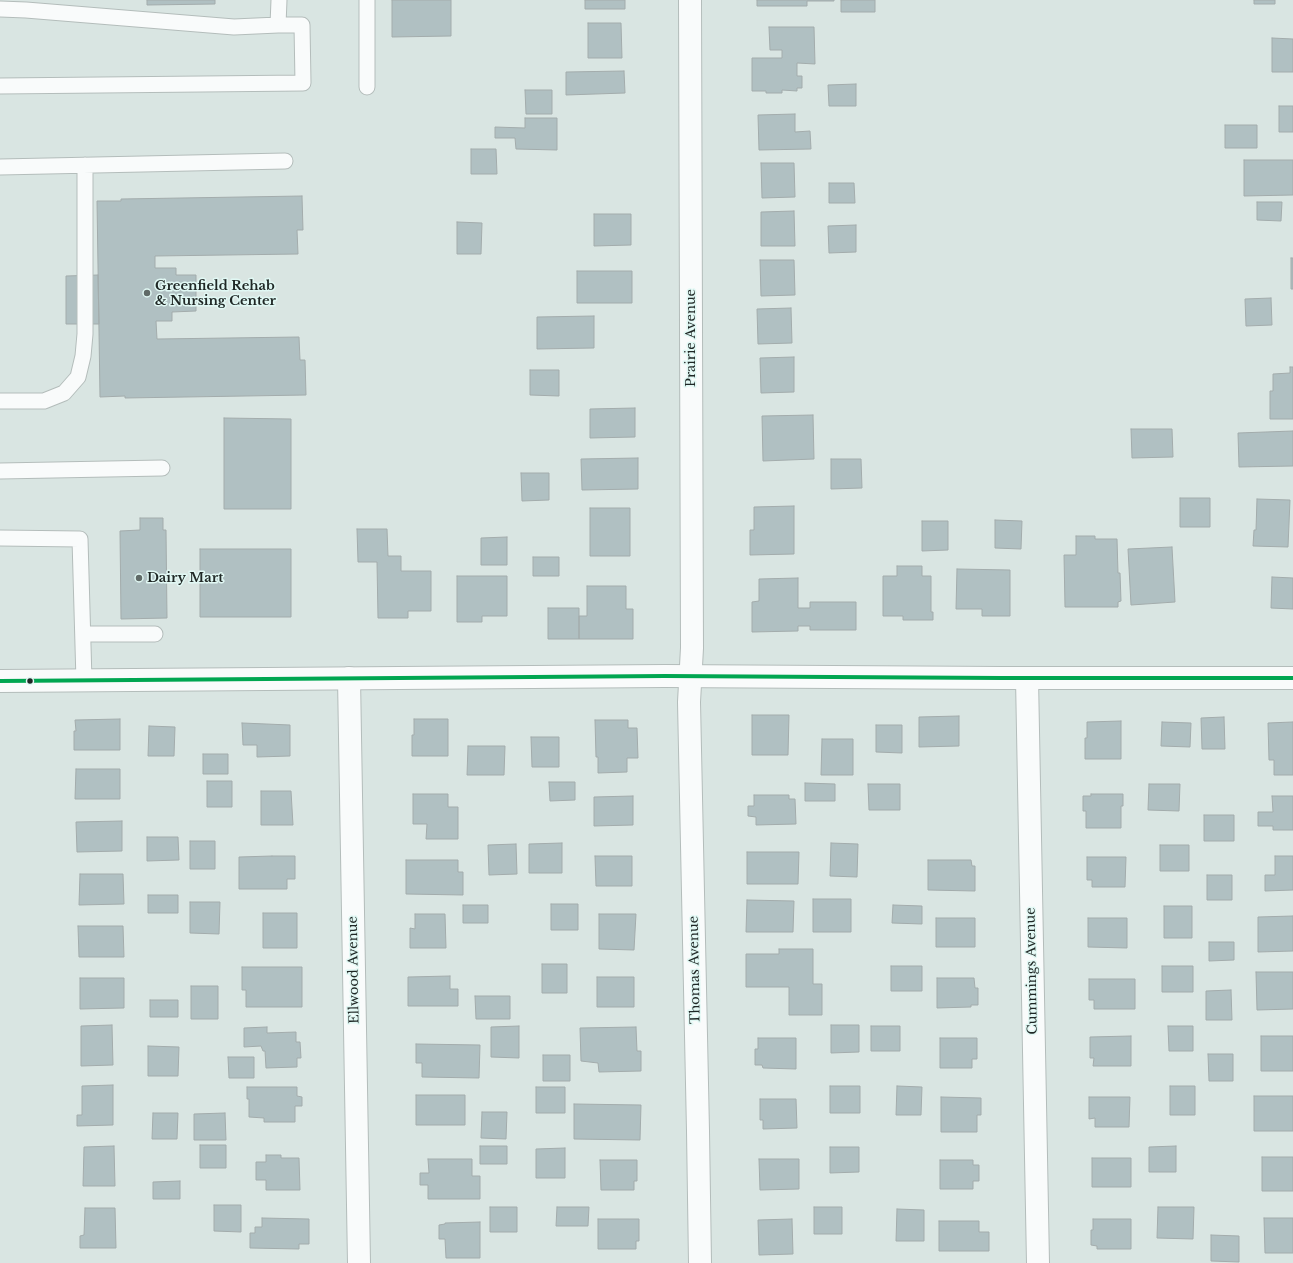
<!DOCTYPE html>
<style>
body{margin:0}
canvas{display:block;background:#d9e5e2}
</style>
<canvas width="1293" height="1263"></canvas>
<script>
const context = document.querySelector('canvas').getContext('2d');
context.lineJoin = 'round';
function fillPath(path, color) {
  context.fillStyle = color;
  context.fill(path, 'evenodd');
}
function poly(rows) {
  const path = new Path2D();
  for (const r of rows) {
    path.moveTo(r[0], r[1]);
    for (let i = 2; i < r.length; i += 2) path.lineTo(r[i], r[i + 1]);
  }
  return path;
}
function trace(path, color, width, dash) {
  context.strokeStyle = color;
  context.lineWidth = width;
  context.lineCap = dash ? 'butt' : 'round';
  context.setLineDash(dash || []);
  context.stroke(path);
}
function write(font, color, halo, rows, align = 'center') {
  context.font = font + ' "Libre Baskerville",serif';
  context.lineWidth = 3;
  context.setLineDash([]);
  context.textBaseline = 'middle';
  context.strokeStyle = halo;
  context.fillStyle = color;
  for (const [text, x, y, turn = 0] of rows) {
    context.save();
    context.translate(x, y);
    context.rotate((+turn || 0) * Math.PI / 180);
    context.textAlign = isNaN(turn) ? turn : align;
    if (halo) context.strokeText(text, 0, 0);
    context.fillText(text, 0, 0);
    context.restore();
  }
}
const building = poly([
 [147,0,215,0,215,4,147,5,147,0],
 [392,0,451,0,451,36,392,37,392,0],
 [585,0,625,0,625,9,585,9,585,0],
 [757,0,834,0,834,1,807,1,807,6,757,6,757,0],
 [841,0,875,0,875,12,841,12,841,0],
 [1254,0,1275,0,1275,4,1254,4,1254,0],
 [588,23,621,23,622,58,588,58,588,23],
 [769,27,814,27,815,64,797,63,797,76,802,76,802,88,797,88,797,91,782,90,782,93,766,93,766,91,752,91,752,58,782,58,782,50,770,50,769,27],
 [1272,38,1293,39,1293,72,1272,72,1272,38],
 [624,71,625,93,566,95,566,72,624,71],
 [856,84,856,106,829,106,828,85,856,84],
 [525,90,552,90,552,114,526,114,525,90],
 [1279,106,1293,106,1293,132,1279,132,1279,106],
 [795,114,795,132,810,131,811,149,759,150,758,115,795,114],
 [525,118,557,118,557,150,516,149,515,138,495,138,495,127,525,128,525,118],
 [1225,125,1257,125,1257,148,1225,148,1225,125],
 [471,149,496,149,497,174,471,174,471,149],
 [1244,160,1293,160,1293,195,1244,196,1244,160],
 [761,163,794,163,795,197,762,198,761,163],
 [829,183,854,183,855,203,829,203,829,183],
 [302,196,303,230,297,230,298,254,155,256,155,268,176,268,176,275,196,275,196,311,172,312,172,321,156,321,157,339,299,337,300,360,305,360,306,395,125,398,125,396,100,397,97,201,121,201,121,199,302,196],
 [1257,202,1282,202,1281,221,1257,220,1257,202],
 [794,211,795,246,761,246,761,212,794,211],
 [594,214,631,214,631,245,594,246,594,214],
 [457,222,482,223,481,254,457,254,457,222],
 [856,225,856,252,829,253,828,226,856,225],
 [1291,258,1293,258,1293,289,1291,289,1291,258],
 [760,260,794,260,795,295,761,296,760,260],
 [577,271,632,271,632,303,577,303,577,271],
 [98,275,99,324,66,324,66,276,98,275],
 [1271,298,1272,325,1246,326,1245,299,1271,298],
 [791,308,792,343,758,344,757,309,791,308],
 [594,316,594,348,537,349,537,317,594,316],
 [794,357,794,392,761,393,760,358,794,357],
 [1290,367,1293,367,1293,419,1270,419,1270,391,1273,391,1273,374,1290,373,1290,367],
 [530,370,559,370,559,396,530,395,530,370],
 [635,408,635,437,590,438,590,409,635,408],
 [813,415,814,459,763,461,762,416,813,415],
 [224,418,291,419,291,509,224,509,224,418],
 [1131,429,1172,429,1173,457,1132,458,1131,429],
 [1293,431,1293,466,1239,467,1238,433,1293,431],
 [638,458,638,489,582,490,581,459,638,458],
 [831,459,861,459,862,488,831,489,831,459],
 [521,473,549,473,549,500,522,501,521,473],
 [1180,498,1210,498,1210,527,1180,527,1180,498],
 [1257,499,1290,500,1288,547,1253,546,1254,530,1256,530,1257,499],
 [794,506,794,554,750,555,750,530,754,530,754,507,794,506],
 [590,508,630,508,630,556,590,556,590,508],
 [140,518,163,518,163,530,166,530,167,618,121,619,120,531,140,530,140,518],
 [995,520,1022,521,1021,549,995,548,995,520],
 [922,521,948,521,948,550,922,551,922,521],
 [357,529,387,529,388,556,401,556,401,571,431,571,431,611,408,611,408,618,378,618,377,562,358,562,357,529],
 [1076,536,1095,536,1095,539,1117,539,1118,573,1120,573,1121,601,1118,602,1118,607,1065,607,1064,555,1076,555,1076,536],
 [507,537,507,565,481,565,481,538,507,537],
 [1172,547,1175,602,1131,605,1128,549,1172,547],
 [200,549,291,549,291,617,200,617,200,549],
 [533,557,559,557,559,576,533,576,533,557],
 [897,566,922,566,922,576,931,576,931,612,933,612,933,620,903,620,903,616,883,616,883,576,897,576,897,566],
 [957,569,1010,570,1010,616,982,616,982,609,956,609,957,569],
 [457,576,507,576,507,616,482,616,482,622,457,622,457,576],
 [1272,577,1293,578,1293,609,1271,608,1272,577],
 [798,578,798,608,810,608,810,602,856,602,856,630,810,630,810,626,798,626,798,631,752,632,752,602,759,601,759,579,798,578],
 [587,586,626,586,626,609,633,609,633,639,579,639,579,616,587,616,587,586],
 [548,608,579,608,579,639,548,639,548,608],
 [752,715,789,715,788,755,752,755,752,715],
 [959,716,959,746,919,747,919,717,959,716],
 [1224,717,1225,749,1202,749,1201,718,1224,717],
 [120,719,120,750,74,750,74,731,76,731,75,720,120,719],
 [414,719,448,719,448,756,412,756,412,735,414,735,414,719],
 [595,720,628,720,628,728,637,728,638,758,627,758,627,772,598,773,598,757,596,757,595,720],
 [1121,721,1121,759,1085,759,1085,738,1087,738,1087,722,1121,721],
 [1162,722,1191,723,1190,747,1161,746,1162,722],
 [1293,722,1293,775,1274,775,1274,760,1269,760,1268,723,1293,722],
 [242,723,290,725,290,756,257,757,257,745,243,745,242,723],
 [876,725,902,725,902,753,876,752,876,725],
 [149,726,175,727,174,756,148,756,149,726],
 [531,737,559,737,559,767,532,767,531,737],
 [822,739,853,739,853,775,821,775,822,739],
 [468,746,505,746,504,775,467,775,468,746],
 [203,754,228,754,228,774,203,774,203,754],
 [76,769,120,769,120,799,75,799,76,769],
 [207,781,232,781,232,807,207,807,207,781],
 [549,782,575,782,575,800,550,801,549,782],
 [805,783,835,784,835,801,805,801,805,783],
 [868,784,900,784,900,810,869,810,868,784],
 [1149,784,1180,784,1179,811,1148,810,1149,784],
 [261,791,291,791,293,825,261,825,261,791],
 [413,794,448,794,448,807,458,807,458,839,426,839,427,824,413,824,413,794],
 [1091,794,1123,794,1123,806,1121,806,1121,828,1086,828,1086,811,1083,811,1083,796,1091,796,1091,794],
 [754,795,789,795,789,799,795,799,796,824,756,825,756,817,748,816,748,806,754,806,754,795],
 [633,796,633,825,594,826,594,797,633,796],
 [1272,796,1293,796,1293,830,1273,830,1273,826,1258,826,1258,812,1273,812,1272,796],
 [1204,815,1234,815,1234,841,1204,841,1204,815],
 [122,821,122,851,77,852,76,822,122,821],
 [147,837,178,837,179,860,147,861,147,837],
 [190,841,215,841,215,869,190,869,190,841],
 [562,843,562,873,529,873,529,844,562,843],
 [831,843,858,844,857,877,830,876,831,843],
 [516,844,517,874,489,875,488,845,516,844],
 [1160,845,1189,845,1189,871,1160,871,1160,845],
 [747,852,799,852,798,884,747,884,747,852],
 [272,856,295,856,295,879,287,879,287,889,239,889,239,857,272,856],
 [595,856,632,856,632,886,596,886,595,856],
 [1275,856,1293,856,1293,890,1265,891,1265,875,1275,875,1275,856],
 [1087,857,1126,857,1125,887,1092,887,1092,880,1087,880,1087,857],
 [406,860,458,860,458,872,463,872,463,895,406,894,406,860],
 [928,860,971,860,972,866,975,866,975,891,928,890,928,860],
 [80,874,123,874,124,904,79,905,80,874],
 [1207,875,1232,875,1232,900,1207,900,1207,875],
 [148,895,178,895,178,913,148,913,148,895],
 [813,899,851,899,851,932,813,932,813,899],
 [747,900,794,901,793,932,746,932,747,900],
 [190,902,220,902,219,934,190,933,190,902],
 [551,904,578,904,578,930,551,930,551,904],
 [463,905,488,905,488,923,463,923,463,905],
 [893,905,922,906,922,924,892,923,893,905],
 [1164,906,1192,906,1192,938,1164,938,1164,906],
 [263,913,297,913,297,948,263,948,263,913],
 [415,914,445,914,446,948,410,948,410,928,415,929,415,914],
 [599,914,636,914,634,950,599,949,599,914],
 [1293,916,1293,951,1258,952,1258,917,1293,916],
 [936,918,975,918,975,947,936,947,936,918],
 [1088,918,1127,918,1127,948,1088,947,1088,918],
 [78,926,123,926,124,957,79,957,78,926],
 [1209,942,1234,942,1234,960,1209,961,1209,942],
 [779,949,813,949,813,984,822,984,822,1015,789,1015,789,987,746,987,746,954,779,954,779,949],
 [542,964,567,964,567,993,542,993,542,964],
 [891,966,922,966,922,991,891,991,891,966],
 [1162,966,1193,966,1193,992,1162,992,1162,966],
 [242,967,302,967,302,1007,246,1007,246,990,242,990,242,967],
 [1256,972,1293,972,1293,1009,1257,1010,1256,972],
 [450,976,450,989,458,989,458,1006,408,1006,408,977,450,976],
 [597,977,634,977,634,1007,597,1007,597,977],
 [80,978,124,978,124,1008,80,1009,80,978],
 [937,978,974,978,975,988,978,988,978,1005,971,1005,971,1007,937,1008,937,978],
 [1089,979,1135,979,1135,1009,1094,1009,1094,1000,1089,1000,1089,979],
 [191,986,218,986,218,1019,191,1019,191,986],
 [1231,990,1232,1020,1206,1020,1206,991,1231,990],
 [475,996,510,996,510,1019,476,1019,475,996],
 [150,1000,178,1000,178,1017,150,1017,150,1000],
 [112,1025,113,1065,81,1066,81,1026,112,1025],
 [831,1025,859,1025,859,1052,831,1053,831,1025],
 [519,1026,519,1058,491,1057,491,1027,519,1026],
 [871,1026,900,1026,900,1051,871,1051,871,1026],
 [1168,1026,1193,1026,1193,1051,1169,1051,1168,1026],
 [267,1027,267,1033,296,1032,296,1042,300,1042,301,1058,297,1058,297,1067,266,1068,265,1051,263,1051,261,1046,244,1047,244,1028,267,1027],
 [636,1027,637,1051,641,1051,641,1071,599,1072,598,1063,581,1061,580,1028,636,1027],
 [1131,1036,1131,1066,1093,1066,1094,1058,1090,1058,1090,1037,1131,1036],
 [1261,1036,1293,1036,1293,1071,1261,1071,1261,1036],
 [758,1038,796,1038,796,1069,763,1068,762,1065,755,1065,755,1049,758,1049,758,1038],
 [940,1038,977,1038,977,1059,972,1059,972,1068,940,1068,940,1038],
 [416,1044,480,1045,479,1078,422,1077,422,1063,416,1063,416,1044],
 [148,1046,179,1047,178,1076,148,1076,148,1046],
 [1208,1054,1233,1054,1233,1081,1209,1081,1208,1054],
 [543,1055,570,1055,570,1081,543,1081,543,1055],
 [228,1057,254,1057,254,1078,229,1078,228,1057],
 [113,1085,113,1125,77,1126,77,1115,82,1115,82,1086,113,1085],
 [830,1086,860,1086,860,1113,830,1113,830,1086],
 [897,1086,922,1087,921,1115,896,1115,897,1086],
 [1170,1086,1195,1086,1195,1115,1170,1115,1170,1086],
 [247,1087,297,1087,297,1096,302,1097,302,1106,295,1106,295,1122,264,1122,264,1118,249,1117,249,1099,247,1099,247,1087],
 [536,1087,565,1087,565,1113,536,1113,536,1087],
 [416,1095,465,1095,465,1125,416,1125,416,1095],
 [1254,1096,1293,1096,1293,1131,1254,1131,1254,1096],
 [941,1097,981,1098,981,1115,977,1115,977,1132,941,1132,941,1097],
 [1089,1097,1130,1097,1129,1127,1095,1127,1095,1118,1089,1119,1089,1097],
 [760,1099,796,1099,797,1128,763,1129,763,1120,760,1120,760,1099],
 [574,1104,641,1105,640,1140,574,1139,574,1104],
 [482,1112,507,1112,506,1139,481,1138,482,1112],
 [153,1113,178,1113,177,1139,152,1139,153,1113],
 [225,1113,226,1140,194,1140,194,1114,225,1113],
 [200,1145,226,1145,226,1168,200,1168,200,1145],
 [114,1146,115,1186,83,1186,84,1147,114,1146],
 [480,1146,507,1146,507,1164,480,1164,480,1146],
 [1176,1146,1176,1172,1149,1172,1149,1147,1176,1146],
 [830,1147,859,1147,859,1172,830,1173,830,1147],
 [565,1148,565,1178,536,1178,536,1149,565,1148],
 [266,1155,281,1155,281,1158,299,1158,300,1190,266,1190,266,1180,256,1180,256,1162,266,1162,266,1155],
 [1262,1157,1293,1157,1293,1191,1262,1191,1262,1157],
 [1092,1158,1131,1158,1131,1187,1092,1187,1092,1158],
 [428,1159,472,1159,472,1176,480,1176,480,1199,428,1199,428,1185,420,1185,420,1173,429,1173,428,1159],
 [759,1159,799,1159,799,1189,760,1190,759,1159],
 [600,1160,637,1160,637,1181,634,1181,634,1190,601,1190,600,1160],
 [940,1160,973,1160,973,1165,979,1165,979,1181,973,1181,973,1189,940,1189,940,1160],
 [180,1181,180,1199,153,1199,153,1182,180,1181],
 [214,1205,241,1205,241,1232,214,1231,214,1205],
 [490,1207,517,1207,517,1232,490,1232,490,1207],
 [557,1207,589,1207,588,1226,556,1226,557,1207],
 [814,1207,842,1207,842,1234,814,1234,814,1207],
 [1158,1207,1194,1207,1193,1239,1157,1238,1158,1207],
 [85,1208,115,1208,116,1248,80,1248,80,1236,84,1235,85,1208],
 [897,1209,924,1210,924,1241,896,1241,897,1209],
 [262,1218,309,1219,309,1244,299,1244,299,1249,250,1248,250,1233,255,1233,255,1227,262,1227,262,1218],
 [1264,1218,1293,1218,1293,1253,1265,1253,1264,1218],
 [598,1219,639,1219,639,1241,636,1241,636,1249,598,1249,598,1219],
 [792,1219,793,1254,759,1255,758,1220,792,1219],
 [1093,1219,1131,1219,1131,1249,1097,1249,1097,1246,1091,1245,1091,1230,1093,1230,1093,1219],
 [939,1221,979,1221,979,1232,989,1232,989,1251,939,1251,939,1221],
 [480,1222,480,1258,446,1258,445,1239,439,1239,439,1225,445,1224,445,1223,480,1222],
 [1211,1235,1239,1236,1239,1262,1211,1261,1211,1235]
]);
const service = poly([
 [367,0,367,87],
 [0,9,26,10,234,27,278,25,279,0],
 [0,86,303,83,302,25,278,25],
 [0,167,285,161],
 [0,401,44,401,64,393,78,377,83,356,85,334,85,165],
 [0,471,162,468],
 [0,538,80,539,84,681],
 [83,634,155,634]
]);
const minor = poly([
 [690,0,692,648,689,702,698,1131,700,1263],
 [349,678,359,1263],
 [1027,678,1038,1263]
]);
const tertiary = poly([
 [0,681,665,676,1001,678,1293,678]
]);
const bus1 = poly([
 [0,681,665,676,1001,678,1293,678]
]);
const markers = [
 [147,293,4,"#606a67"],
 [139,578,4,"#606a67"],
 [30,681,3.5,"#1f2725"]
];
const poiNames = [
 ["Greenfield Rehab",155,286],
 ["& Nursing Center",155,301],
 ["Dairy Mart",147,578]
];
const streetNames = [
 ["Prairie Avenue",691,338,-90],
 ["Ellwood Avenue",354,970,-91],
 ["Thomas Avenue",695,970,-91],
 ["Cummings Avenue",1032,971,-91]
];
fillPath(building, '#b0c0c2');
trace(building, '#a3acac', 1);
trace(service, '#b4bdbb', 17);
trace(minor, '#b4bdbb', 24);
trace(tertiary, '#b4bdbb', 24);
trace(service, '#f9fbfb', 15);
trace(minor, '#f9fbfb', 22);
trace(tertiary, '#f9fbfb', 22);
trace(bus1, '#00a651', 4);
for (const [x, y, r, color] of markers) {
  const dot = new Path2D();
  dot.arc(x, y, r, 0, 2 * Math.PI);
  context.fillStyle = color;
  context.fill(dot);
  trace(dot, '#e1f8f4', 1.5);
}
write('bold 13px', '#1f2725', '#e1f8f4', poiNames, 'left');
write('13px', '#1f2725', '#e1f8f4', streetNames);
</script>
